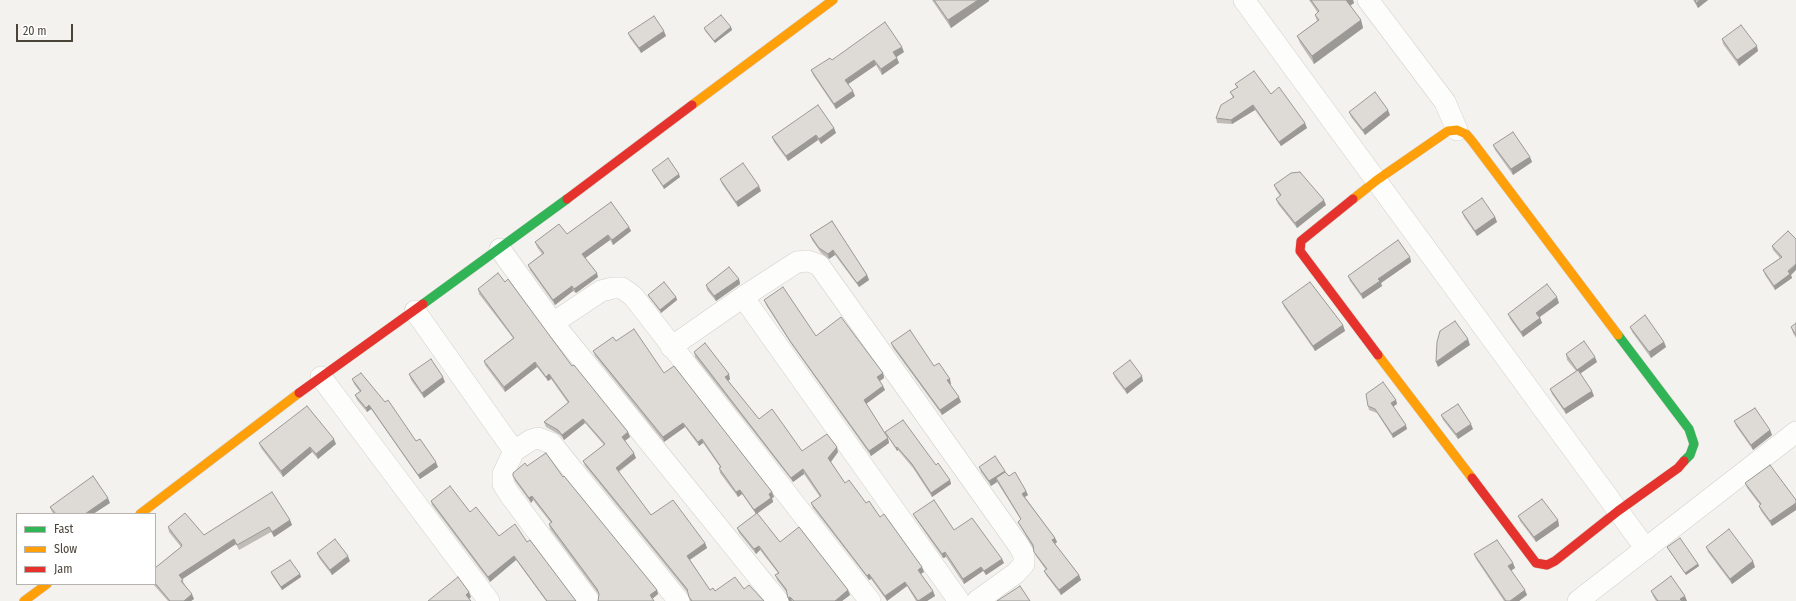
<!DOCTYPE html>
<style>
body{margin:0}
#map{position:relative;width:1796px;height:601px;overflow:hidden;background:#f4f2ee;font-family:"Fira Sans Condensed",sans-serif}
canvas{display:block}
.legend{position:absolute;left:16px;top:513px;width:140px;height:72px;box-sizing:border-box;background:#fff;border:1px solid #b7b4b0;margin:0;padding:5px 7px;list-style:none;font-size:12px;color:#4b4439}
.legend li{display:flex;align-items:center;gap:8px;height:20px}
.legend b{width:20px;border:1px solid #b7b4b0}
.scale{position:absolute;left:16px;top:24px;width:57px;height:18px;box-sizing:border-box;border:2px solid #4b4439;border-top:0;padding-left:5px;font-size:12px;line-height:14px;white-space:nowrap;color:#4b4439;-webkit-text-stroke:3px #fff;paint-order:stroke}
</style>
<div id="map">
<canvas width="1796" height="601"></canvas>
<ul class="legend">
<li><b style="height:5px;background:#30b455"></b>Fast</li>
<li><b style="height:5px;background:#ff9f0a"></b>Slow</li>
<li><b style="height:5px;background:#e5322d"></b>Jam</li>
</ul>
<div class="scale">20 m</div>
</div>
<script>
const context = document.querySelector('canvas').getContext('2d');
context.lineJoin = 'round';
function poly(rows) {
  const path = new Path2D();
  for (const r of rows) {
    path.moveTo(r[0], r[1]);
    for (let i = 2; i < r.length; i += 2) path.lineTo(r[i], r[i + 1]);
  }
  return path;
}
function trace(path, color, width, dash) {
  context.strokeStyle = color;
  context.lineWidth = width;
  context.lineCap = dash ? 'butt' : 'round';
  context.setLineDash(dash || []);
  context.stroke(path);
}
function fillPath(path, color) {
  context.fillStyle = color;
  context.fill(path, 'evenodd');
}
const street = poly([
 [1244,0,1646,549],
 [1368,0,1445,102,1457,130],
 [500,249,553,323,778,601],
 [743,297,959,601],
 [415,311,514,451],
 [553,323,601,291,613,288,622,288,633,296,870,601],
 [671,347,743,297,797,262,808,261,819,265,1019,546,1024,555,1024,564,1016,573,977,601],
 [321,377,489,601],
 [589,601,510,495,503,484,503,474,514,451,531,440,538,438,551,443,679,601],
 [1578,601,1796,432]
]);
const fast = poly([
 [423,304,567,199],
 [1618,335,1689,429,1694,444,1690,455,1684,461]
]);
const slow = poly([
 [692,105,833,0],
 [1457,130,1466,134,1472,141,1618,335],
 [1353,199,1377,180,1448,131,1457,130],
 [1378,355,1472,478],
 [140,514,299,393],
 [24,601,47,584]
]);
const jam = poly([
 [567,199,692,105],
 [1353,199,1301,241,1300,251,1378,355],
 [299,393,423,304],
 [1472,478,1536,563,1547,565,1555,561,1618,511,1678,468,1684,461]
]);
const wall = poly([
 [932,0,989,0,989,1,951,28],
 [1309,0,1353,0,1354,3,1350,6,1361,20,1363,28,1314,64,1300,43,1297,36,1317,21,1315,15,1318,13],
 [1693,0,1708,0,1698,8],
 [731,27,732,30,715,43,705,31,704,28],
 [628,33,666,36,641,53,630,38],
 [1722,39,1758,51,1739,66,1723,44],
 [904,52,896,57,899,63,882,75,876,65,848,84,855,96,836,109,813,75,811,70,832,60],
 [1235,84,1271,94,1307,128,1281,146,1255,110,1232,124,1217,123,1216,118,1233,98,1230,92,1237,88],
 [1349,112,1390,115,1365,135,1351,117],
 [834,128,836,133,821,144,818,140,788,161,774,142,772,137],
 [1493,145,1530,157,1532,162,1513,175,1495,150],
 [652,170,680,177,664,189,653,172],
 [720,179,761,191,738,207,722,184],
 [1274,185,1326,205,1297,228,1278,204,1276,199,1280,196,1276,190],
 [1462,212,1495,217,1497,222,1477,236,1464,217],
 [832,221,867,275,869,280,859,287,835,255,829,259,821,253,812,240,810,235],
 [629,227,631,231,613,245,610,240,585,258,598,277,576,293,573,291,555,305,530,270,528,265,542,254,537,247,535,242],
 [1796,239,1791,275,1792,278,1775,290,1765,275,1763,270,1780,258,1773,250,1772,246],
 [1410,257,1411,262,1381,283,1382,286,1363,299,1350,281,1348,276],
 [739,279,740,284,716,301,707,290,706,285],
 [478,289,572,366,628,432,630,437,625,441,636,458,619,472,651,515,705,543,707,548,690,560,710,590,715,591,744,589,764,601,690,601,688,593,585,466,583,461,604,445,585,423,564,440,560,435,546,427,544,422,568,403,551,379,548,381,537,367,505,392,485,365,484,361,513,338,479,294],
 [648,295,676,297,677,300,661,313,649,297],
 [764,300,816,336,883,373,884,378,880,381,885,390,866,404,888,438,889,443,871,456,792,345,766,305],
 [1282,302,1343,325,1345,331,1315,351,1284,307],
 [1559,303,1540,317,1542,323,1523,337,1510,319,1508,314],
 [1796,323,1796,338,1793,333,1791,327],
 [1630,327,1664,342,1666,347,1651,358,1632,332],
 [616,341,664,373,772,492,774,497,772,498,773,502,757,514,780,542,848,590,850,595,842,601,789,601,787,593,777,580,775,575,778,573,760,550,756,554,739,533,737,528,756,514,742,494,738,497,720,473,719,468,720,467,703,443,699,446,685,427,664,442,595,356,593,351],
 [891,343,934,366,951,384,950,384,961,402,942,415,893,348],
 [694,352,730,379,728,381,759,419,802,451,838,452,831,462,845,483,880,517,924,572,921,574,933,591,935,596,927,601,916,601,907,586,887,601,871,579,869,580,813,508,811,503,820,497,804,474,793,482,695,357],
 [1566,354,1597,362,1580,374,1594,396,1566,414,1552,394,1550,389,1576,371,1567,360],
 [1113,373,1143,381,1127,394,1115,378],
 [409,374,445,382,424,398,411,380],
 [352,379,416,441,438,467,420,479,371,409,367,412,357,400,355,395,360,392,354,384],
 [1396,400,1397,404,1393,407,1407,429,1393,438,1377,413,1369,410,1368,406],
 [1441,415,1473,429,1458,439,1443,420],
 [1734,421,1770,430,1772,435,1753,450,1736,426],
 [885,432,936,465,950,480,951,484,932,497,913,468,898,450,897,451,887,435],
 [259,443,336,444,318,459,312,452,283,477,261,448],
 [527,466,563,477,657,590,658,594,652,599,599,595,550,529,549,524,551,523,533,500,531,503,515,481,513,476],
 [979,467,1005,472,1009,476,1026,491,1028,495,1025,497,1055,538,1057,542,1055,544,1079,575,1081,580,1061,595,1046,575,1044,571,1046,570,1036,556,1033,548,1020,526,1018,522,1021,520,997,482,991,486,981,472],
 [1745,483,1796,500,1796,510,1772,526,1761,511,1759,506,1760,505,1747,488],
 [431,501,470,512,499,536,527,542,576,601,546,601,516,560,490,582,432,505],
 [110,503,93,514,54,514,52,512,50,507],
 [913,514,954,530,1002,559,1004,563,986,575,983,571,964,584,946,557,943,558,915,518],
 [1518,516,1558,520,1559,526,1536,542,1520,521],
 [290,520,292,525,274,537,271,532,239,550,236,544,182,579,185,585,194,599,191,601,168,601,153,584,155,584,155,568,181,547,169,532,168,527,204,535],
 [1667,547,1698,564,1699,566,1686,575,1668,549],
 [1706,547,1755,567,1732,584,1708,552],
 [317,553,350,561,332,575,319,558],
 [1474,554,1513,563,1515,568,1511,571,1527,595,1519,601,1504,601,1476,559],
 [271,572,300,574,301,577,282,590,272,575],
 [1651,591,1687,601,1656,601,1653,596]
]);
const shadedWall = poly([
 [978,0,989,0,989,1,951,28,948,20],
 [1346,0,1353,0,1354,3,1348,7],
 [1700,0,1708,0,1698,8,1696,3],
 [1361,20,1363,28,1314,64,1312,56],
 [731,27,732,30,715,43,714,41],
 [664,31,666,36,641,53,639,48],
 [1757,46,1758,51,1739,66,1737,60],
 [902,47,904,52,895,58,893,52],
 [897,58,899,63,882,75,881,69],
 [874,60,876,65,847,85,845,80],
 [853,91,855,96,836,109,834,104],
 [1253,105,1255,110,1232,124,1231,120],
 [1388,110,1390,115,1365,135,1363,130],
 [1305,123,1307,128,1281,146,1279,142],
 [834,128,836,133,821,144,819,139],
 [816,135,818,140,788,161,786,156],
 [1530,157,1532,162,1513,175,1511,169],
 [679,174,680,177,664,189,663,186],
 [759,186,761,191,738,207,736,202],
 [1324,200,1326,205,1297,228,1295,223],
 [1495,217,1497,222,1477,236,1475,231],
 [629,227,631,231,613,245,612,240],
 [608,235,610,240,584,259,582,254],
 [833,250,835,255,829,259,828,254],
 [1410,257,1411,262,1381,283,1382,286,1363,299,1361,294,1378,279],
 [1796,264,1796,270,1791,275,1792,278,1775,290,1774,286],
 [597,273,598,277,576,293,574,289],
 [867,275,869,280,859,287,857,283],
 [739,279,740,284,716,301,714,296],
 [572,286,573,291,555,305,553,300],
 [676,297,677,300,661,313,660,310],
 [1557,297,1559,303,1538,318,1536,313],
 [1540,318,1542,323,1523,337,1521,332],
 [1343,325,1345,331,1315,351,1313,346],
 [1468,339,1470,345,1438,367,1436,362],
 [1664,342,1666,347,1651,358,1649,352],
 [1595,357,1597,362,1578,375,1577,370],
 [535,362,537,367,505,392,504,387],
 [883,373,884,378,878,382,877,377],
 [549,374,551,379,548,381,546,377],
 [729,374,730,379,727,382,725,377],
 [1142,376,1143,381,1127,394,1125,389],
 [443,377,445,382,424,398,422,393],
 [950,379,951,384,949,385,947,380],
 [883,386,885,390,866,404,864,400],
 [1592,391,1594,396,1566,414,1564,409],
 [959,397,961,402,942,415,940,410],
 [1396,400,1397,404,1392,407,1391,403],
 [369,405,371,409,367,412,366,408],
 [583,419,585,423,564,440,562,435],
 [683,423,685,427,664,442,663,437],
 [1471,424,1473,429,1458,439,1456,434],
 [1406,425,1407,429,1393,438,1392,434],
 [1770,430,1772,435,1753,450,1751,445],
 [628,432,630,437,623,442,622,437],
 [888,438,889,443,871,456,869,451],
 [334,439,336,444,318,459,316,454],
 [702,439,703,443,699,446,698,442],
 [310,447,312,452,283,477,281,471],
 [837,447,838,452,830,463,828,458],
 [897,447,898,450,897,451,896,448],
 [634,453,636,458,617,472,616,468],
 [436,462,438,467,420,479,418,475],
 [803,469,804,474,793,482,791,478],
 [1005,471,1007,476,996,478,997,482,991,486,989,481],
 [950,480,951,484,932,497,931,493],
 [740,490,742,494,738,497,736,492],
 [1026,491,1028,495,1023,498,1022,494],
 [772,492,774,497,772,498,773,502,756,514,754,510,769,494],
 [532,496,533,500,531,503,529,498],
 [108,498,110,503,93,514,85,514],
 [1796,503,1796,510,1772,526,1770,521],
 [290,520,292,525,274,537,272,532],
 [1558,520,1559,526,1536,542,1534,537],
 [1055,538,1057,542,1053,545,1052,540],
 [234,539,236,544,181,580,179,575],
 [705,543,707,548,689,560,687,556],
 [759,546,760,550,756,554,754,549],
 [945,552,946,557,943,558,942,554],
 [348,556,350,561,332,575,330,570],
 [514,556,516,560,490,582,488,577],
 [1002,559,1004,563,986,575,984,571],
 [1753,561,1755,567,1732,584,1730,579],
 [1513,563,1515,568,1510,571,1508,566],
 [1698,564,1699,566,1686,575,1685,573],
 [922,567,924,572,920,574,918,570],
 [981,567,983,571,964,584,963,579],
 [300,574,301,577,282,590,281,587],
 [869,574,871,579,869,580,867,576],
 [1079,575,1081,580,1061,595,1059,590],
 [905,582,907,586,887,601,885,596],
 [657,590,658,594,651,600,650,595],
 [848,590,850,595,842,601,835,601],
 [1525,590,1527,595,1519,601,1510,601],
 [933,591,935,596,927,601,918,601],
 [469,592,471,597,468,600,466,595],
 [192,594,194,599,191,601,184,601],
 [1685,596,1687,601,1681,601,1680,599],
 [790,597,792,601,789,601,788,598]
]);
const building = poly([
 [934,0,978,0,948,20,934,0],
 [1311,0,1346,0,1361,20,1312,56,1297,36,1319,20,1315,15,1319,11,1311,0],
 [1695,0,1700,0,1696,3,1695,0],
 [721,15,731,27,714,41,704,28,721,15],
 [654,16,664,31,639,48,628,33,654,16],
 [885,22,902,47,893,52,897,58,881,69,874,60,845,80,853,91,834,104,811,70,830,58,832,60,885,22],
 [1741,25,1757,46,1737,60,1722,39,1741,25],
 [1254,71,1271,94,1279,87,1305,123,1279,142,1253,105,1231,120,1216,118,1221,105,1234,97,1230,92,1238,87,1235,84,1254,71],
 [1375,92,1388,110,1363,130,1349,112,1375,92],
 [818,105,834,128,819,139,816,135,786,156,772,137,818,105],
 [1513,132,1530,157,1511,169,1493,145,1513,132],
 [668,158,679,174,663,186,652,170,668,158],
 [743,163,759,186,736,202,720,179,743,163],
 [1300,172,1324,200,1295,223,1276,199,1281,195,1274,185,1291,173,1300,172],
 [1482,198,1495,217,1475,231,1462,212,1482,198],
 [611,202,629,227,612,240,608,235,582,254,597,273,574,289,572,286,553,300,528,265,544,253,535,242,559,224,567,234,611,202],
 [832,221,867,275,857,283,833,250,828,254,819,248,810,235,832,221],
 [1788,231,1796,239,1796,264,1788,271,1790,274,1774,286,1763,270,1782,257,1772,246,1788,231],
 [1398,240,1410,257,1378,279,1380,281,1361,294,1348,276,1398,240],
 [729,267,739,279,714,296,706,285,729,267],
 [498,273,505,282,508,279,572,366,574,365,628,432,622,437,634,453,616,468,651,515,673,500,705,543,687,556,710,590,713,588,715,591,735,577,744,589,749,585,764,601,692,601,689,597,687,589,583,461,605,444,583,419,562,435,558,430,544,422,569,402,549,374,546,377,535,362,504,387,484,361,514,338,478,289,498,273],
 [664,282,676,297,660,310,648,295,664,282],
 [1310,282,1343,325,1313,346,1282,302,1310,282],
 [1547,284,1557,297,1536,313,1540,318,1521,332,1508,314,1547,284],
 [783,287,816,336,841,317,883,373,877,377,883,386,864,400,888,438,869,451,790,341,764,300,783,287],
 [1645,315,1664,342,1649,352,1630,327,1645,315],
 [1455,321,1468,339,1436,362,1437,342,1440,331,1455,321],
 [1796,323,1796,335,1791,327,1796,323],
 [634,329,664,373,674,366,772,492,769,494,771,498,754,510,740,490,736,492,719,468,721,467,702,439,698,442,683,423,663,437,593,351,613,337,616,341,634,329],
 [910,330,934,366,939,363,950,379,947,380,959,397,940,410,891,343,910,330],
 [1584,341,1595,357,1577,370,1566,354,1584,341],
 [705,343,729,374,725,377,759,419,772,409,802,451,827,434,837,447,828,458,845,483,849,480,866,503,869,501,880,517,884,514,922,567,918,570,933,591,918,601,905,582,885,596,869,574,867,576,811,503,821,496,803,469,791,478,694,352,705,343],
 [431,359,443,377,422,393,409,374,431,359],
 [1130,360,1142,376,1125,389,1113,373,1130,360],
 [1578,370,1592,391,1564,409,1550,389,1578,370],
 [361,373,385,402,388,400,416,441,420,439,436,462,418,475,369,405,366,408,355,395,361,391,352,379,361,373],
 [1383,382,1396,400,1391,403,1406,425,1392,434,1375,409,1368,406,1366,394,1383,382],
 [1458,404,1471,424,1456,434,1441,415,1458,404],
 [307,406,334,439,316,454,310,447,281,471,259,443,307,406],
 [1755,408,1770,430,1751,445,1734,421,1755,408],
 [903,420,936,465,938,463,950,480,931,493,912,464,897,447,896,448,885,432,903,420],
 [546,453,563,477,564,476,657,590,650,595,654,601,598,601,599,594,597,589,549,524,552,522,532,496,529,498,513,476,513,473,525,463,527,466,546,453],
 [995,456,1005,471,989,481,979,467,995,456],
 [1770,465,1796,500,1796,503,1770,521,1759,506,1761,504,1745,483,1770,465],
 [1005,472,1009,476,1015,472,1026,491,1022,494,1055,538,1052,540,1079,575,1059,590,1044,571,1047,569,1034,552,1033,545,1018,522,1021,519,996,478,1005,472],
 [93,476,108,498,85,514,56,514,50,507,93,476],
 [450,486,470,512,476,507,499,536,515,524,527,542,530,540,576,601,547,601,514,556,488,577,431,501,450,486],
 [272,492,290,520,272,532,269,527,237,545,234,539,179,575,183,580,181,581,192,594,184,601,170,601,155,583,155,568,181,547,182,545,168,527,185,513,204,535,272,492],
 [1542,499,1558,520,1534,537,1518,516,1542,499],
 [934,500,954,530,972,518,1002,559,984,571,981,567,963,579,945,552,942,554,913,514,934,500],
 [757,513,780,542,799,527,848,590,835,601,794,601,790,597,788,598,786,589,775,575,779,573,759,546,754,549,737,528,757,513],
 [1729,529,1753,561,1730,579,1706,547,1729,529],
 [1680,538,1698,564,1685,573,1667,547,1680,538],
 [335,539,348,556,330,570,317,553,335,539],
 [1497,540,1513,563,1508,566,1525,590,1510,601,1506,601,1474,554,1497,540],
 [290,560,300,574,281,587,271,572,290,560],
 [1671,576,1685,596,1680,599,1682,601,1658,601,1651,591,1671,576],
 [458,577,469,592,466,595,471,601,428,601,458,577],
 [1020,586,1030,601,997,601,1020,586]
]);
trace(street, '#d2d0cb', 22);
trace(fast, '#d3cfc5', 10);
trace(slow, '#d3cfc5', 10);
trace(jam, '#d3cfc5', 10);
trace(street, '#fdfdfc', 21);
trace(fast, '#30b455', 9);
trace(slow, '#ff9f0a', 9);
trace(jam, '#e5322d', 9);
fillPath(wall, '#bfbcb8');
fillPath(shadedWall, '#9b9996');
fillPath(building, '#dedbd6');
trace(building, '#9b9996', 1);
</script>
